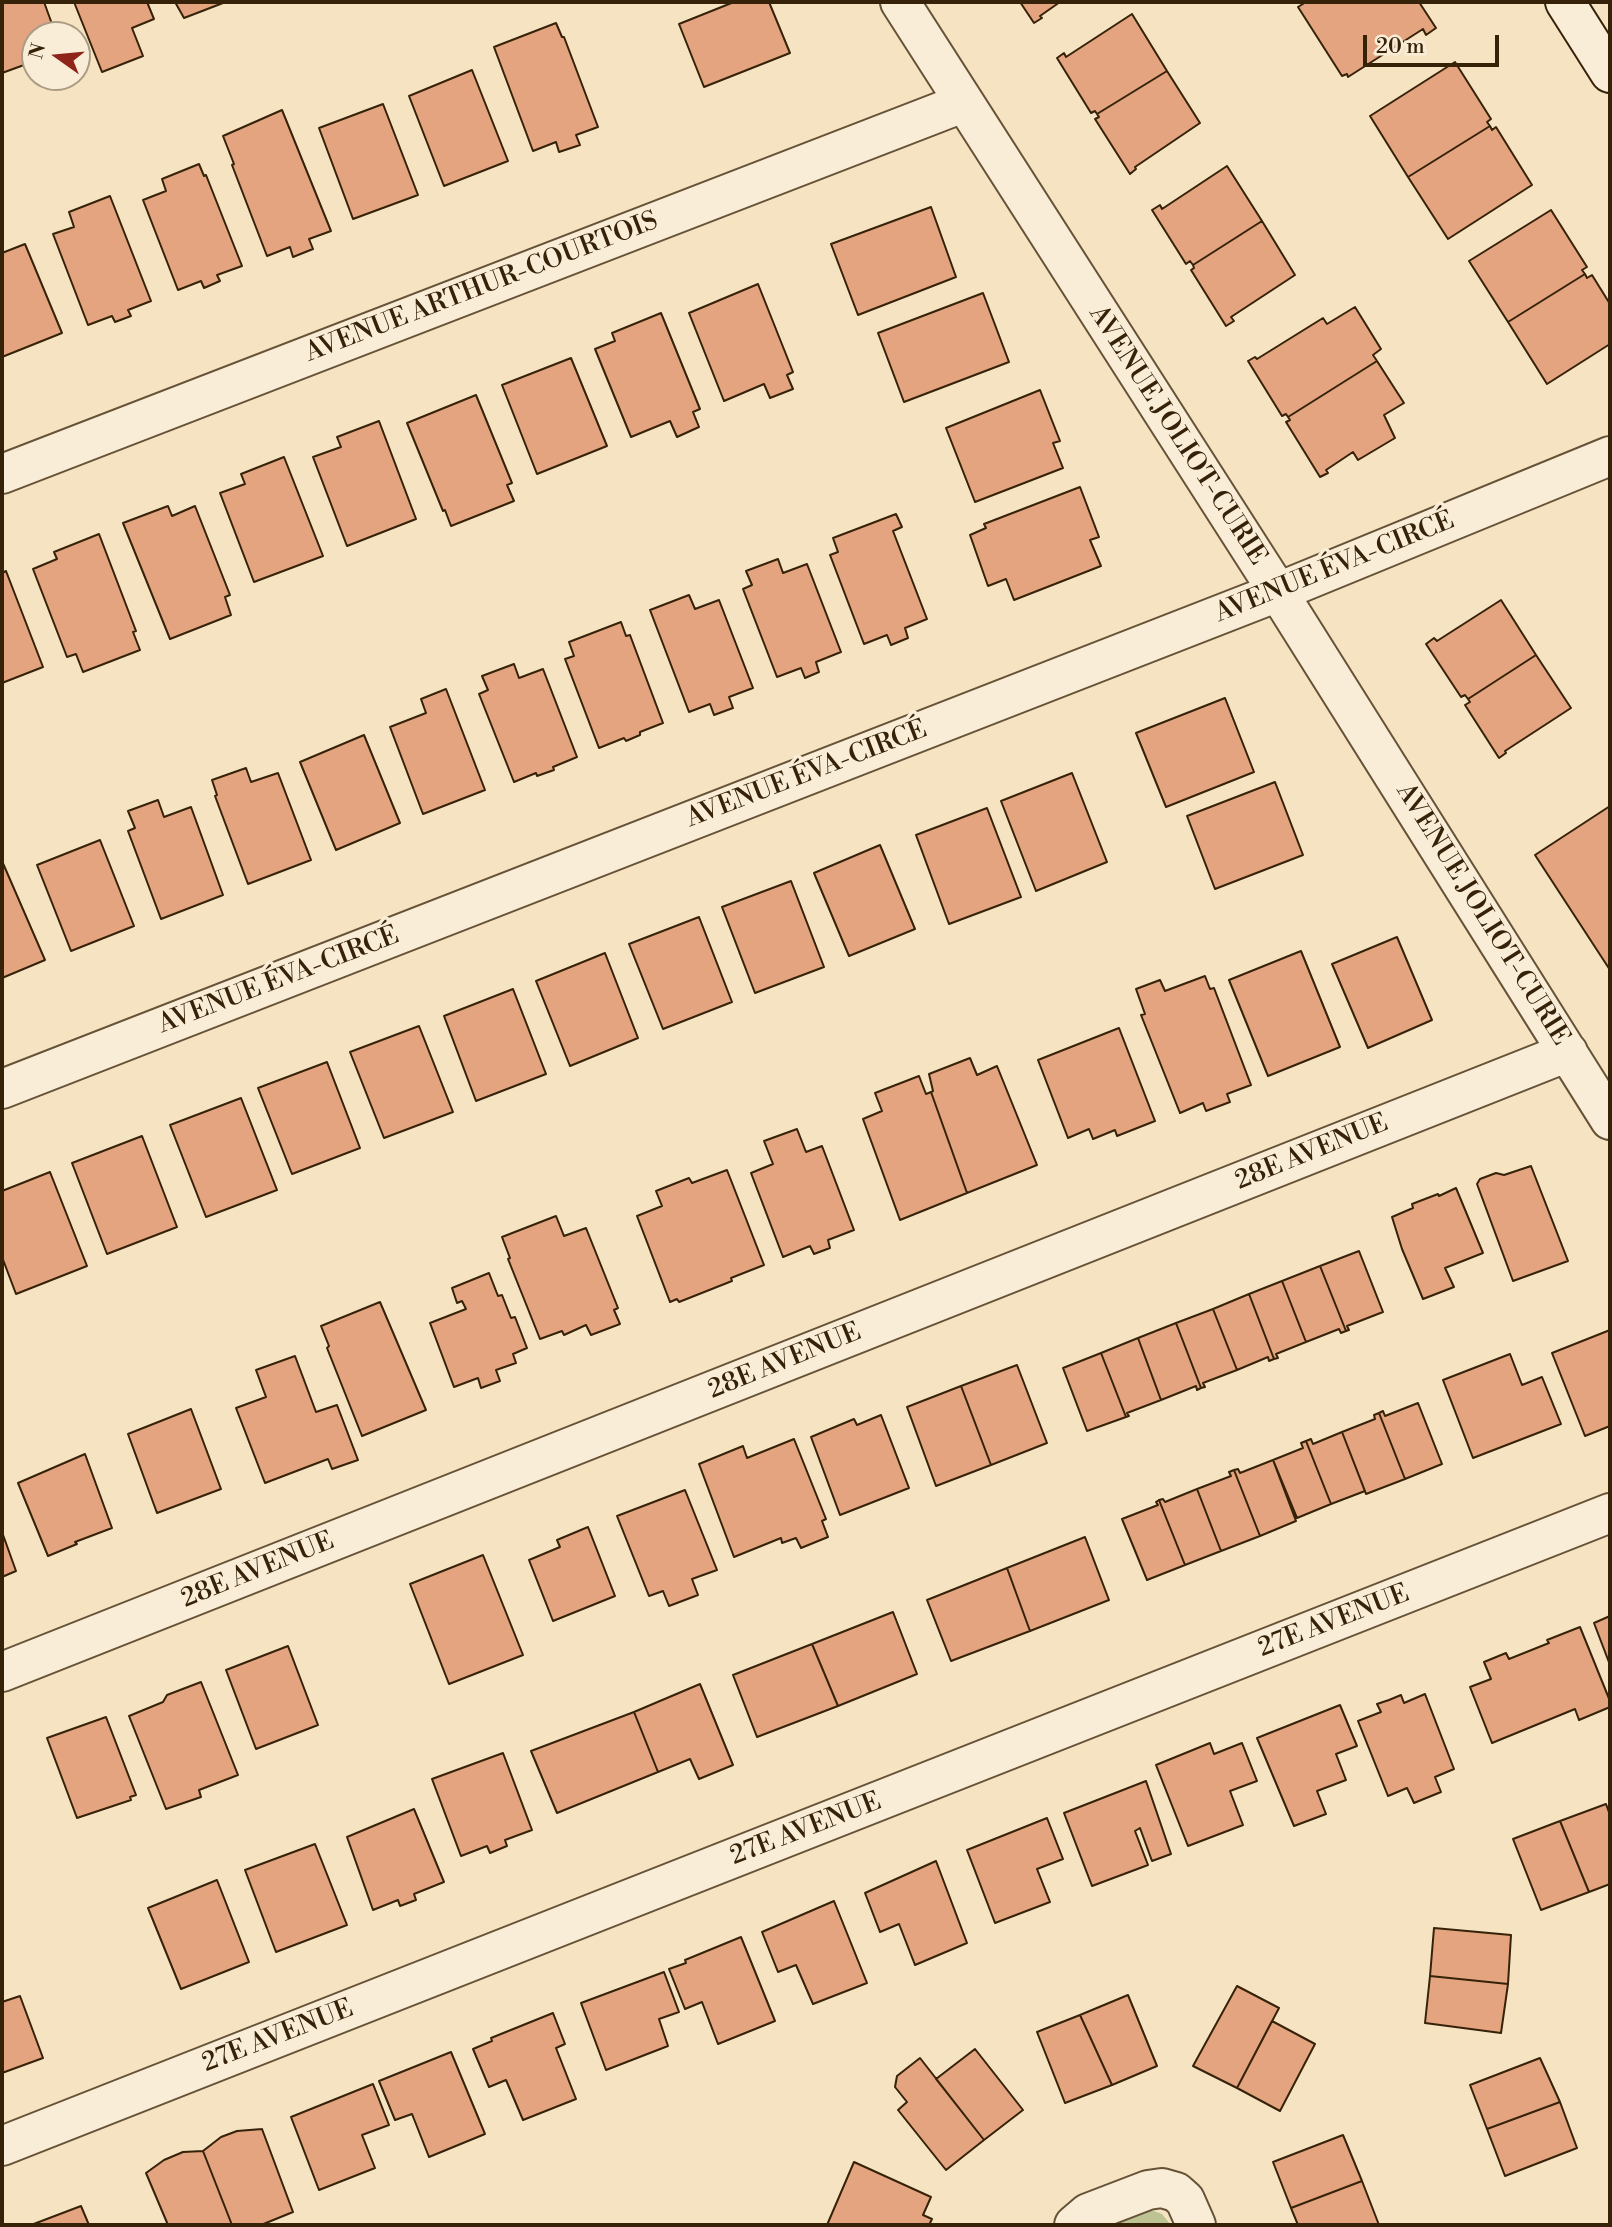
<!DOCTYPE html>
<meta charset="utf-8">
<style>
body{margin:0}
#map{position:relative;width:1612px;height:2227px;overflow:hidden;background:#f6e3c2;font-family:"Libre Bodoni",serif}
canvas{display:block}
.frame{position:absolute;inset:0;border:4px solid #362209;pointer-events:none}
.north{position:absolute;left:21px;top:21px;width:70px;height:70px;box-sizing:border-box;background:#f9edd7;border:2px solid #ab9c85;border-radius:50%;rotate:285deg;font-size:19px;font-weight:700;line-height:28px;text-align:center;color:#362209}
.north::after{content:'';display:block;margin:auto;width:24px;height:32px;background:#8f2418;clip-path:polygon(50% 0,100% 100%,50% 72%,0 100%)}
.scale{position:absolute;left:1363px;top:35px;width:136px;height:32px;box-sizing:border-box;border:4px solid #362209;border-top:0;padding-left:9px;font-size:21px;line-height:24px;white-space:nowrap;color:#362209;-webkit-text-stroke:5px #f9edd7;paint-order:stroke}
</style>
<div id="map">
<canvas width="1612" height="2227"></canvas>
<div class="frame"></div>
<div class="north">N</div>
<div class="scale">20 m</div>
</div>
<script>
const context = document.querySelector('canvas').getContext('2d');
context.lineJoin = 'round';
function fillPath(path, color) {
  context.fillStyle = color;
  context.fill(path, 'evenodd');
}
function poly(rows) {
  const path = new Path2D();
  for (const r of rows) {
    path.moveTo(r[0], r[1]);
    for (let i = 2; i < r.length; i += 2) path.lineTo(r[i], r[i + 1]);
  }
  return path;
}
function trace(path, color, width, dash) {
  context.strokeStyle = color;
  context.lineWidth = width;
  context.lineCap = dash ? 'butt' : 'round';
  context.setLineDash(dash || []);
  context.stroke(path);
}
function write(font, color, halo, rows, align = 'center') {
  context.font = font + ' "Libre Bodoni",serif';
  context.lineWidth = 7;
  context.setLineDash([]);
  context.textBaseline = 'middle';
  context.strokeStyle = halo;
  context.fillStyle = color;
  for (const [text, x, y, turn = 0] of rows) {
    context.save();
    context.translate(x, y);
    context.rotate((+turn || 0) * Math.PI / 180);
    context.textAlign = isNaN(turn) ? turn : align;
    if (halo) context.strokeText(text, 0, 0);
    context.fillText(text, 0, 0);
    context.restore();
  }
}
const green = poly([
 [1147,2211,1154,2211,1162,2214,1171,2225,1109,2225]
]);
const building = poly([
 [2,2,44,2,56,35,35,35,35,61,2,73,2,2],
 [74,2,147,2,154,19,132,28,143,56,102,72,74,2],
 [175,2,223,2,223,3,184,18,175,2],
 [734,2,769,2,790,53,704,87,679,24,734,2],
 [1020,2,1060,2,1040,16,1042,18,1034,23,1020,2],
 [1306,2,1419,2,1436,28,1426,35,1423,29,1348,77,1347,74,1342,76,1298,7,1306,2],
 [1132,14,1167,71,1097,114,1095,111,1091,113,1057,58,1064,53,1066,57,1132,14],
 [556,23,562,37,564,37,598,127,576,135,580,145,559,152,556,142,533,151,494,47,556,23],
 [1455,62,1491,119,1487,122,1490,126,1408,177,1370,116,1455,62],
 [472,70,508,161,444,186,409,96,472,70],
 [1167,71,1200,123,1135,167,1136,169,1130,174,1095,119,1099,117,1097,114,1167,71],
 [383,104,418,195,353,219,319,128,383,104],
 [282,110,331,231,309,239,313,249,293,257,290,247,267,256,232,165,234,164,223,136,282,110],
 [1490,126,1492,130,1496,127,1532,185,1448,239,1408,177,1490,126],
 [199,164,204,176,206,175,242,266,217,275,220,281,204,288,201,281,178,290,143,200,166,191,162,179,199,164],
 [1227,166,1262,221,1193,265,1190,261,1186,264,1152,210,1160,205,1162,209,1227,166],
 [110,196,151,301,128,310,131,316,115,322,112,316,88,325,53,234,74,227,69,212,110,196],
 [931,207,956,277,858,315,831,244,931,207],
 [1551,210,1587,267,1582,270,1585,274,1508,322,1469,261,1551,210],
 [1262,221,1295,275,1231,317,1234,321,1226,326,1191,270,1194,268,1193,265,1262,221],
 [25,244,62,333,2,357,2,253,25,244],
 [1585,274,1587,278,1592,275,1610,304,1610,344,1547,384,1508,322,1585,274],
 [758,284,793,372,787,375,793,389,770,398,764,384,724,401,689,313,758,284],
 [983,293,1009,362,904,402,878,333,983,293],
 [1355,307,1381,349,1373,355,1377,361,1288,417,1286,414,1282,416,1248,361,1255,357,1257,359,1323,318,1327,324,1355,307],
 [661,313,700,409,693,412,699,427,677,437,670,421,631,437,595,349,615,341,612,333,661,313],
 [571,358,607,446,537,474,502,385,571,358],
 [1377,361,1404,403,1384,415,1395,438,1358,460,1353,452,1326,470,1328,473,1320,477,1286,422,1290,420,1288,417,1377,361],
 [1040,390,1060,441,1053,443,1063,468,975,502,946,428,1040,390],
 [476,395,512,483,507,485,514,501,451,526,445,510,443,511,407,423,476,395],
 [379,421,416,519,347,546,313,457,341,447,337,437,379,421],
 [284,457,323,556,254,582,220,493,245,484,241,474,284,457],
 [1080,487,1099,537,1090,540,1101,566,1014,600,1006,579,988,586,970,535,986,528,984,524,1080,487],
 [168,506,172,516,195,506,230,595,225,597,231,615,170,639,123,523,168,506],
 [896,514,902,527,893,531,927,619,905,628,908,638,891,645,887,635,864,644,830,555,838,552,833,538,896,514],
 [99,534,136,631,133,632,140,650,83,672,76,654,67,657,33,569,57,559,54,552,99,534],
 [778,559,783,573,807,564,841,652,816,662,819,672,805,678,801,668,777,677,743,589,752,585,746,571,778,559],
 [6,571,43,667,2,683,2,573,6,571],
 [689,595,695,609,719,600,753,688,729,697,733,708,714,715,710,704,689,712,650,610,689,595],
 [1501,600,1536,655,1468,699,1465,695,1461,697,1426,644,1434,638,1437,641,1501,600],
 [621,622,626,636,630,635,663,723,640,732,640,735,626,741,624,738,599,748,565,659,574,656,569,642,621,622],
 [1536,655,1571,708,1505,751,1506,753,1499,758,1465,705,1470,702,1468,699,1536,655],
 [514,664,519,678,543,669,577,757,553,767,554,770,537,776,536,773,514,782,479,694,488,690,482,676,514,664],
 [446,689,485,790,423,814,390,727,426,713,421,699,446,689],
 [1225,698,1254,772,1166,807,1136,733,1225,698],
 [364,735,400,823,336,850,300,762,364,735],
 [246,768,251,782,278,773,311,860,248,884,215,796,217,795,212,780,246,768],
 [1072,773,1107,862,1036,891,1001,801,1072,773],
 [1275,782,1303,855,1215,889,1187,816,1275,782],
 [158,800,164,817,191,807,223,895,161,919,128,831,135,828,128,811,158,800],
 [1610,806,1610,970,1535,855,1610,806],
 [987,808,1021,897,949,924,916,835,987,808],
 [100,840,134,926,71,951,37,865,100,840],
 [880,845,915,929,849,956,814,873,880,845],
 [2,861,45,960,2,978,2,861],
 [791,881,824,967,755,993,722,907,791,881],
 [699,917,732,1002,663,1029,629,944,699,917],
 [1397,937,1432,1020,1368,1048,1332,964,1397,937],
 [1301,951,1340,1047,1268,1076,1229,980,1301,951],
 [605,953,638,1038,570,1066,536,981,605,953],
 [1205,976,1210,989,1214,988,1251,1085,1227,1094,1230,1102,1206,1111,1203,1103,1180,1113,1141,1015,1145,1014,1136,989,1160,980,1165,991,1205,976],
 [513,989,546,1074,476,1101,444,1016,513,989],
 [419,1026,453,1112,384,1138,350,1052,419,1026],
 [1119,1028,1155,1121,1117,1136,1115,1130,1093,1139,1089,1129,1068,1138,1038,1060,1119,1028],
 [970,1058,977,1075,997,1066,1037,1165,967,1193,931,1092,933,1091,929,1074,970,1058],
 [327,1062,360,1148,292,1174,258,1088,327,1062],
 [919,1076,926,1094,931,1092,967,1193,900,1220,863,1119,882,1111,875,1093,919,1076],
 [241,1098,277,1190,206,1217,170,1125,241,1098],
 [797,1129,806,1152,822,1146,854,1230,828,1240,830,1248,814,1254,810,1246,783,1257,751,1173,773,1164,764,1141,797,1129],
 [142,1136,177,1227,107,1254,72,1163,142,1136],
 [1531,1166,1568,1261,1513,1281,1477,1184,1480,1179,1496,1173,1504,1175,1531,1166],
 [727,1170,764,1265,731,1278,732,1281,679,1302,677,1299,670,1302,637,1216,662,1206,656,1191,689,1178,692,1183,727,1170],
 [50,1172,87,1266,16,1294,2,1257,2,1191,50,1172],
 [1456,1188,1483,1253,1445,1268,1454,1287,1423,1299,1402,1249,1392,1217,1413,1208,1412,1204,1438,1194,1439,1196,1456,1188],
 [556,1216,564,1236,586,1228,618,1308,614,1310,620,1324,591,1335,586,1325,564,1335,562,1331,540,1339,508,1259,510,1258,502,1237,556,1216],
 [1359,1251,1383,1312,1347,1326,1349,1330,1346,1331,1320,1266,1359,1251],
 [1320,1266,1346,1331,1341,1333,1339,1329,1306,1342,1282,1281,1320,1266],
 [489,1273,498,1296,502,1295,511,1318,515,1317,527,1348,513,1354,516,1363,496,1370,500,1381,481,1388,478,1378,454,1387,430,1323,466,1309,462,1301,457,1303,452,1288,489,1273],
 [1282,1281,1306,1342,1276,1354,1278,1358,1274,1359,1249,1294,1282,1281],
 [1249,1294,1274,1359,1269,1361,1268,1357,1237,1370,1213,1309,1249,1294],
 [380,1302,426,1410,362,1436,327,1348,329,1346,321,1326,380,1302],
 [1213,1309,1237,1370,1203,1383,1205,1387,1201,1388,1176,1323,1213,1309],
 [1176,1323,1201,1388,1197,1390,1196,1386,1161,1400,1138,1338,1176,1323],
 [1610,1330,1610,1426,1585,1436,1552,1353,1610,1330],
 [1138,1338,1161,1400,1127,1413,1129,1416,1126,1417,1101,1353,1138,1338],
 [1101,1353,1126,1417,1087,1431,1063,1368,1101,1353],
 [1510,1354,1522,1385,1542,1377,1561,1424,1473,1458,1443,1380,1510,1354],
 [295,1356,316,1412,337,1405,358,1460,332,1469,328,1459,265,1483,236,1408,266,1397,256,1370,295,1356],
 [1017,1365,1047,1443,991,1465,961,1386,1017,1365],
 [961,1386,991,1465,936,1486,907,1407,961,1386],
 [1418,1403,1442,1464,1405,1479,1379,1413,1383,1411,1385,1416,1418,1403],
 [191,1409,221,1489,157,1513,128,1434,191,1409],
 [1379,1413,1405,1479,1366,1494,1342,1432,1375,1419,1374,1415,1379,1413],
 [881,1415,909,1488,840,1515,811,1437,854,1419,857,1425,881,1415],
 [1342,1432,1365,1491,1331,1504,1306,1441,1311,1439,1313,1444,1342,1432],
 [794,1439,826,1519,822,1521,828,1537,801,1548,796,1538,782,1543,781,1538,734,1557,699,1464,743,1446,747,1458,794,1439],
 [1306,1441,1331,1504,1297,1518,1273,1460,1303,1448,1301,1443,1306,1441],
 [85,1454,112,1528,75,1542,77,1544,48,1556,18,1483,85,1454],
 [1273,1460,1296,1521,1260,1536,1234,1470,1238,1469,1240,1473,1273,1460],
 [1234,1470,1260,1536,1221,1551,1197,1489,1231,1476,1229,1472,1234,1470],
 [1197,1489,1221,1551,1185,1565,1159,1500,1163,1499,1165,1502,1197,1489],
 [685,1490,717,1570,692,1579,698,1595,669,1606,663,1591,649,1596,617,1516,685,1490],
 [1159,1500,1185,1565,1147,1580,1122,1519,1158,1505,1156,1502,1159,1500],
 [588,1527,615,1596,553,1621,529,1560,560,1547,557,1540,588,1527],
 [2,1532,16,1571,2,1577,2,1532],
 [1085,1537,1109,1600,1030,1631,1007,1568,1085,1537],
 [483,1555,523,1655,449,1684,410,1584,483,1555],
 [1007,1568,1030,1631,951,1661,927,1600,1007,1568],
 [893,1612,917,1674,838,1706,812,1644,893,1612],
 [1610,1616,1610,1665,1594,1623,1610,1616],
 [1580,1627,1610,1701,1610,1707,1579,1720,1575,1709,1492,1743,1470,1687,1491,1679,1484,1662,1506,1653,1509,1659,1549,1643,1547,1640,1580,1627],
 [812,1644,838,1706,757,1737,733,1675,812,1644],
 [288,1646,318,1725,256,1749,226,1670,288,1646],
 [201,1682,238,1775,199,1790,201,1797,166,1809,129,1716,163,1702,167,1695,201,1682],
 [700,1684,733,1765,699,1779,690,1759,658,1772,634,1712,700,1684],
 [1425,1694,1454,1769,1435,1777,1441,1792,1414,1803,1407,1788,1388,1796,1358,1721,1381,1712,1377,1704,1389,1700,1401,1695,1404,1703,1425,1694],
 [1340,1705,1357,1746,1336,1754,1346,1780,1317,1791,1326,1814,1294,1826,1257,1738,1340,1705],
 [634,1712,658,1772,557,1813,531,1751,634,1712],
 [106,1717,136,1795,130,1797,131,1800,77,1818,47,1738,106,1717],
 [1210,1743,1214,1754,1242,1743,1257,1781,1230,1791,1243,1825,1188,1846,1156,1765,1210,1743],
 [503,1753,532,1830,505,1840,507,1846,490,1853,487,1846,461,1856,432,1779,503,1753],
 [1146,1781,1171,1854,1152,1861,1140,1828,1135,1831,1148,1865,1092,1886,1064,1813,1146,1781],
 [1606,1804,1610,1815,1610,1884,1589,1892,1560,1821,1606,1804],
 [414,1809,444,1882,414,1894,416,1900,400,1906,398,1900,373,1910,347,1837,414,1809],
 [1047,1818,1063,1859,1037,1869,1050,1902,995,1923,967,1850,1047,1818],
 [1560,1821,1589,1892,1541,1910,1513,1839,1560,1821],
 [315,1844,347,1925,276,1952,245,1870,315,1844],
 [936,1861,967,1943,915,1965,899,1924,880,1932,865,1893,936,1861],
 [217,1880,249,1962,181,1989,148,1908,217,1880],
 [834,1901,867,1983,813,2004,796,1965,778,1972,762,1932,834,1901],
 [1434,1928,1511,1935,1508,1984,1430,1976,1434,1928],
 [741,1937,775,2021,718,2044,702,2002,685,2009,669,1969,686,1963,685,1960,741,1937],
 [664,1972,679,2012,659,2019,668,2046,606,2070,581,2003,664,1972],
 [1430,1976,1508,1984,1501,2033,1425,2023,1430,1976],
 [1237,1986,1279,2008,1237,2088,1193,2066,1237,1986],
 [1128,1995,1157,2066,1112,2085,1080,2015,1128,1995],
 [20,1996,43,2058,2,2073,2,2002,20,1996],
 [553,2013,565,2044,556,2048,576,2099,523,2120,506,2080,489,2087,473,2049,492,2041,491,2038,553,2013],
 [1080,2015,1112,2085,1065,2103,1037,2032,1080,2015],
 [1272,2021,1315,2044,1280,2111,1237,2088,1272,2021],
 [975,2049,1023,2110,984,2140,936,2079,975,2049],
 [451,2052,485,2134,429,2157,412,2114,395,2120,379,2081,451,2052],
 [920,2058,984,2140,946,2170,898,2110,907,2102,895,2087,897,2076,920,2058],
 [1540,2058,1560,2102,1487,2129,1470,2085,1540,2058],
 [373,2084,389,2125,362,2135,375,2168,319,2190,291,2117,373,2084],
 [1560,2102,1577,2148,1505,2176,1487,2129,1560,2102],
 [262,2129,293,2212,261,2225,232,2225,203,2151,221,2137,237,2131,262,2129],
 [1343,2135,1362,2181,1291,2208,1273,2162,1343,2135],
 [203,2151,232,2225,168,2225,146,2173,164,2160,183,2152,203,2151],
 [854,2162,931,2197,923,2215,932,2219,929,2225,827,2225,854,2162],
 [1362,2181,1379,2225,1298,2225,1291,2208,1362,2181],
 [81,2206,89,2225,31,2225,81,2206]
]);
const street = poly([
 [900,2,1278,592,1610,1120],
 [2,474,963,103],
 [2,1089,1278,592,1610,456],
 [2,1672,1568,1052],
 [2,2146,1610,1513],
 [1074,2225,1088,2213,1148,2190,1162,2188,1176,2192,1185,2200,1196,2225]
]);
const secondary = poly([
 [1565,2,1610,73]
]);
const streetNames = [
 ["AVENUE ARTHUR-COURTOIS",482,288,-21],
 ["AVENUE JOLIOT-CURIE",1177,436,57],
 ["AVENUE ÉVA-CIRCÉ",1335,568,-22],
 ["AVENUE ÉVA-CIRCÉ",807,775,-21],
 ["AVENUE JOLIOT-CURIE",1482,915,58],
 ["AVENUE ÉVA-CIRCÉ",279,981,-21],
 ["28E AVENUE",1312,1153,-22],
 ["28E AVENUE",785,1362,-22],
 ["28E AVENUE",258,1571,-22],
 ["27E AVENUE",1334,1622,-21],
 ["27E AVENUE",806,1830,-21],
 ["27E AVENUE",278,2037,-21]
];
fillPath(green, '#bdc393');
fillPath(building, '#e3a47f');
trace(building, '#362209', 2);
trace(street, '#665237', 42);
trace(secondary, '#362209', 42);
trace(street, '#f9edd7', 38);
trace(secondary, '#f9edd7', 38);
write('26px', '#362209', '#f9edd7', streetNames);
</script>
